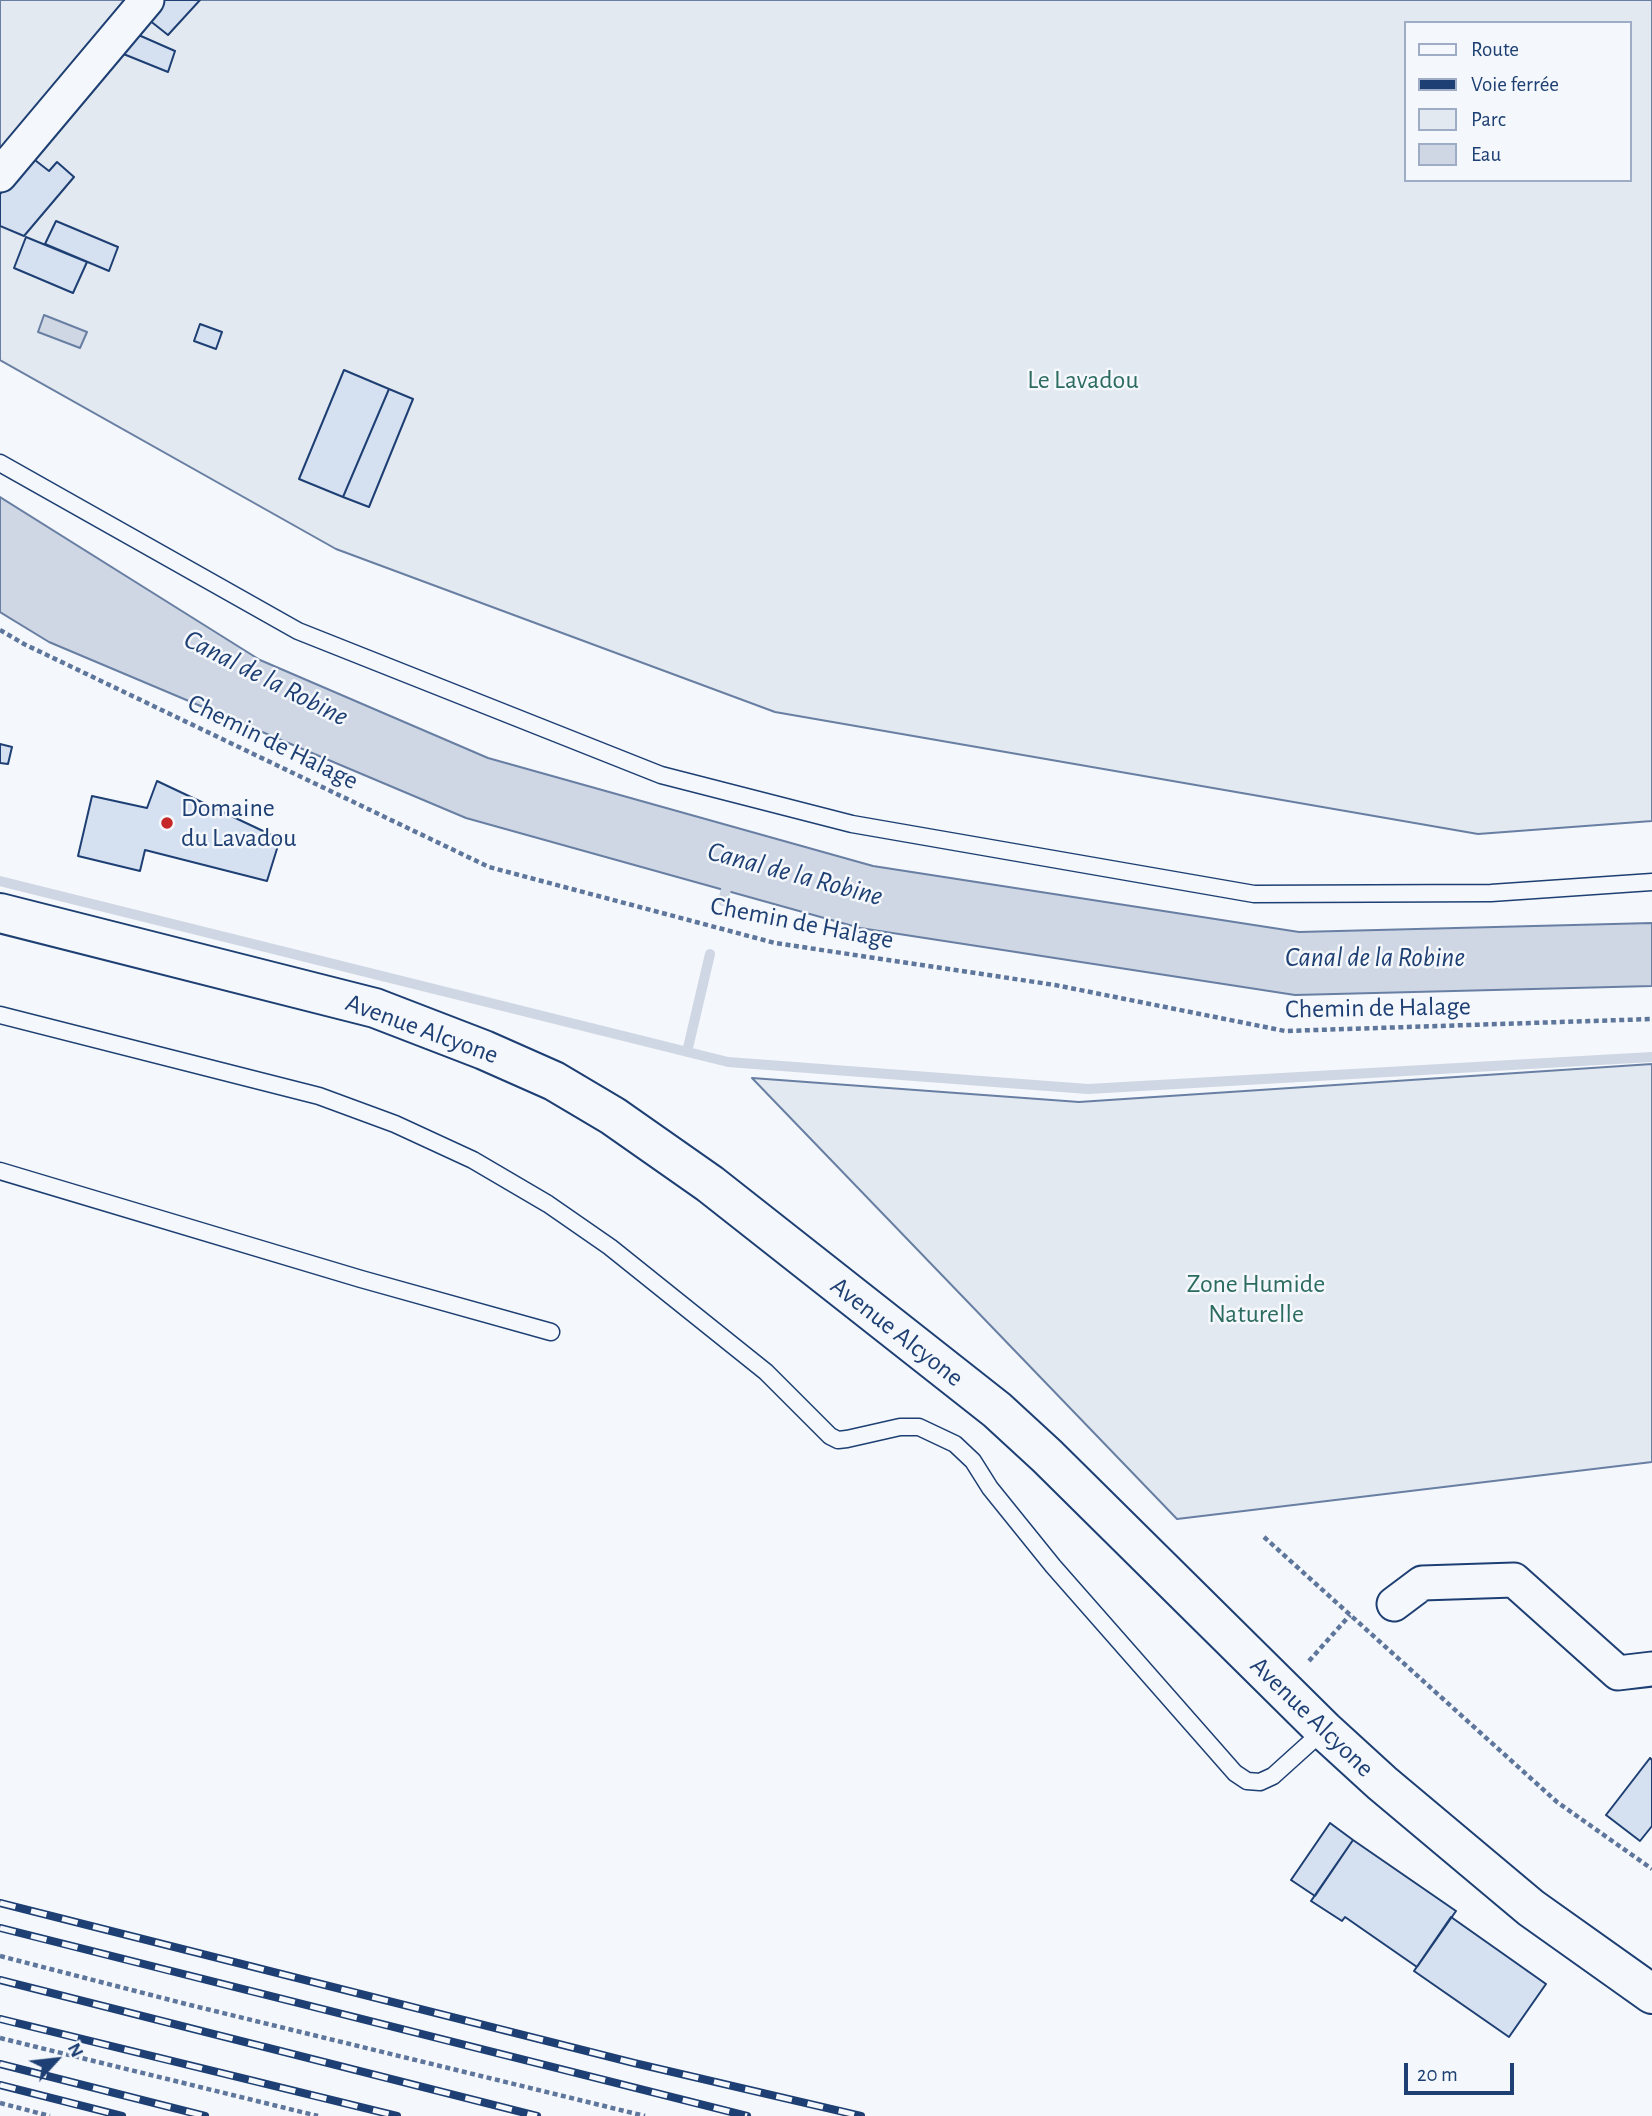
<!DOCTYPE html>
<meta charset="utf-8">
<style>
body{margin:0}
#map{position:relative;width:1652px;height:2116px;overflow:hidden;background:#f4f7fb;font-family:"Alegreya Sans",sans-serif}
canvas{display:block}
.legend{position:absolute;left:1404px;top:21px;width:228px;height:161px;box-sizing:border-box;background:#f4f7fb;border:2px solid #9eadc5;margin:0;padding:9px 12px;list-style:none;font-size:21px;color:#1d3f73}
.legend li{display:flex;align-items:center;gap:14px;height:35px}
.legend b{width:35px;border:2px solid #9eadc5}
.north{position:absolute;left:21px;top:2025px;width:70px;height:70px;-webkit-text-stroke:5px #f4f7fb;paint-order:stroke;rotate:63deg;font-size:19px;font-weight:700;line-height:28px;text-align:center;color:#1d3f73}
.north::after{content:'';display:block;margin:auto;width:24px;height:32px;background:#1d3f73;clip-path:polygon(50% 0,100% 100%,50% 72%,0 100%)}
.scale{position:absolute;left:1404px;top:2063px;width:110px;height:32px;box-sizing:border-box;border:4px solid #1d3f73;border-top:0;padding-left:9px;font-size:21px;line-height:24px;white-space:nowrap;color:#1d3f73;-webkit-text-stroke:5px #f4f7fb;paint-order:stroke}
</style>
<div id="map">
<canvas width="1652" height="2116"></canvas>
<ul class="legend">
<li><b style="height:9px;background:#f4f7fb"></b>Route</li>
<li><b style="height:9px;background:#1d3f73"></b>Voie ferrée</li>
<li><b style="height:19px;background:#e3e9f0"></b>Parc</li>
<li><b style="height:19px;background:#cfd7e4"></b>Eau</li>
</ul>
<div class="north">N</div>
<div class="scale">20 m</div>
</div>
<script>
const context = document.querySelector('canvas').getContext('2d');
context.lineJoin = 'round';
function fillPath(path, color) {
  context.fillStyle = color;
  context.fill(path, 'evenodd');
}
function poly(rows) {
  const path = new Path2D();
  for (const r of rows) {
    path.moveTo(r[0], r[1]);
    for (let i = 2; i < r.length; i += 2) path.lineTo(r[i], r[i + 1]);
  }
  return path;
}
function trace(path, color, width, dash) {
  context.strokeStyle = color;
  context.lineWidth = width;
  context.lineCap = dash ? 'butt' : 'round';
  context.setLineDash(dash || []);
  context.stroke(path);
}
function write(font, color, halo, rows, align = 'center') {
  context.font = font + ' "Alegreya Sans",sans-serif';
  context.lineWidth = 5;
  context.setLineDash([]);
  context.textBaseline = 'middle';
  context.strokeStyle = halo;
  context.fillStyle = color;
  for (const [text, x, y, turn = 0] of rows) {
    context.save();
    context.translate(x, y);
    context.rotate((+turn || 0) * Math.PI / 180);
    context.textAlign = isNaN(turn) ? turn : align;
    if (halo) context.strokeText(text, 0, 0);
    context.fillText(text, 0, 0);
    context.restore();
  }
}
const green = poly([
 [0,0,1652,0,1652,821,1478,834,775,712,336,549,0,360,0,0],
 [1405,23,1629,23,1629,180,1405,180,1405,23],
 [1652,1064,1652,1462,1177,1519,752,1078,1079,1102,1652,1064]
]);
const water = poly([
 [44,315,87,332,80,348,38,332,44,315],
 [0,497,260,660,488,758,873,866,1299,932,1652,923,1652,986,1295,995,860,928,466,818,49,642,0,612,0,497]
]);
const stream = poly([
 [0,881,728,1062,1088,1089,1652,1057],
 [723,901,729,878],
 [687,1052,710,954]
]);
const building = poly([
 [158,0,200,0,168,35,144,16,158,0],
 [134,33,175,51,168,72,121,53,134,33],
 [31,157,49,171,57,162,74,177,24,236,0,226,0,194,31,157],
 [56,221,118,247,109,271,45,244,56,221],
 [26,237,87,262,73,293,14,268,26,237],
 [200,324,222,332,216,349,194,341,200,324],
 [344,370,389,389,343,497,299,479,344,370],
 [389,389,413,399,369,507,343,497,389,389],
 [0,744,12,747,8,764,0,763,0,744],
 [157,781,280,839,267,881,145,850,140,871,78,856,92,796,147,808,157,781],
 [1650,1758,1652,1760,1652,1826,1640,1841,1606,1815,1650,1758],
 [1330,1823,1353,1840,1315,1896,1291,1880,1330,1823],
 [1353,1840,1456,1911,1417,1967,1345,1917,1342,1921,1311,1901,1353,1840],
 [1451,1917,1546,1984,1509,2037,1414,1971,1451,1917]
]);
const path = poly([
 [0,630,24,644,489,867,775,943,1055,985,1285,1031,1652,1019],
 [1264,1537,1557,1802,1652,1869],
 [1309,1661,1350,1615],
 [0,1956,190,2005,645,2116],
 [0,2038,318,2116],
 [0,2103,50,2116]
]);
const service = poly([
 [0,463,298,631,661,775,852,824,1254,894,1491,893,1652,882],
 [0,1015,319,1096,395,1124,473,1160,548,1204,610,1247,766,1372,830,1436,838,1440,847,1439,900,1427,919,1427,955,1444,973,1461,990,1488,1053,1566,1235,1773,1247,1781,1260,1782,1273,1776,1324,1730],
 [0,1171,361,1279,551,1332]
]);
const minor = poly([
 [0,175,147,0],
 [1394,1604,1422,1583,1514,1580,1618,1673,1652,1669]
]);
const tertiary = poly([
 [0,913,375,1008,484,1050,554,1081,613,1116,710,1184,997,1410,1047,1456,1324,1730,1382,1783,1531,1908,1652,1994]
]);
const rail = poly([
 [0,1903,634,2063,861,2116],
 [0,1928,747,2116],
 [0,1980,537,2116],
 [0,2019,397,2116],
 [0,2064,205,2116],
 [0,2085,122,2116]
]);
const markers = [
 [167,823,7,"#c62828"]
];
const parkNames = [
 ["Le Lavadou",1083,380],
 ["Zone Humide",1256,1284],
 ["Naturelle",1256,1314]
];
const streetNames = [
 ["Chemin de Halage",273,742,26],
 ["Chemin de Halage",802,923,11],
 ["Chemin de Halage",1378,1008,-1],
 ["Avenue Alcyone",422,1029,20],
 ["Avenue Alcyone",897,1332,38],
 ["Avenue Alcyone",1312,1717,44]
];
const poiNames = [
 ["Domaine",181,808],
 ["du Lavadou",181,838]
];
const waterNames = [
 ["Canal de la Robine",266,678,27],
 ["Canal de la Robine",795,874,15],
 ["Canal de la Robine",1375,958]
];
fillPath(green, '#e3e9f0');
trace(green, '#687fa3', 2);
fillPath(water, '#cfd7e4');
trace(water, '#687fa3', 2);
trace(stream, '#cfd7e4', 10);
fillPath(building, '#d5e0f0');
trace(building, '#1d3f73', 2);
trace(service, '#1d3f73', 19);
trace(minor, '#1d3f73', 37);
trace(tertiary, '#1d3f73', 42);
trace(path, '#5e769c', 4.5, [5, 3.5]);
trace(service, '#f4f7fb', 16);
trace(minor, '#f4f7fb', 33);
trace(tertiary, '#f4f7fb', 38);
trace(rail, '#1d3f73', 8);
trace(rail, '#f4f7fb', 5, [16]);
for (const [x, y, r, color] of markers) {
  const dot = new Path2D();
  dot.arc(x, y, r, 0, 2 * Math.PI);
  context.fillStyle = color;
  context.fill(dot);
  trace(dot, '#f4f7fb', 2.5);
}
write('26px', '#2c6c60', '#f4f7fb', parkNames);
write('26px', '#1d3f73', '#f4f7fb', streetNames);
write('26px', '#1d3f73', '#f4f7fb', poiNames, 'left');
write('italic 28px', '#1d3f73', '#f4f7fb', waterNames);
</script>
